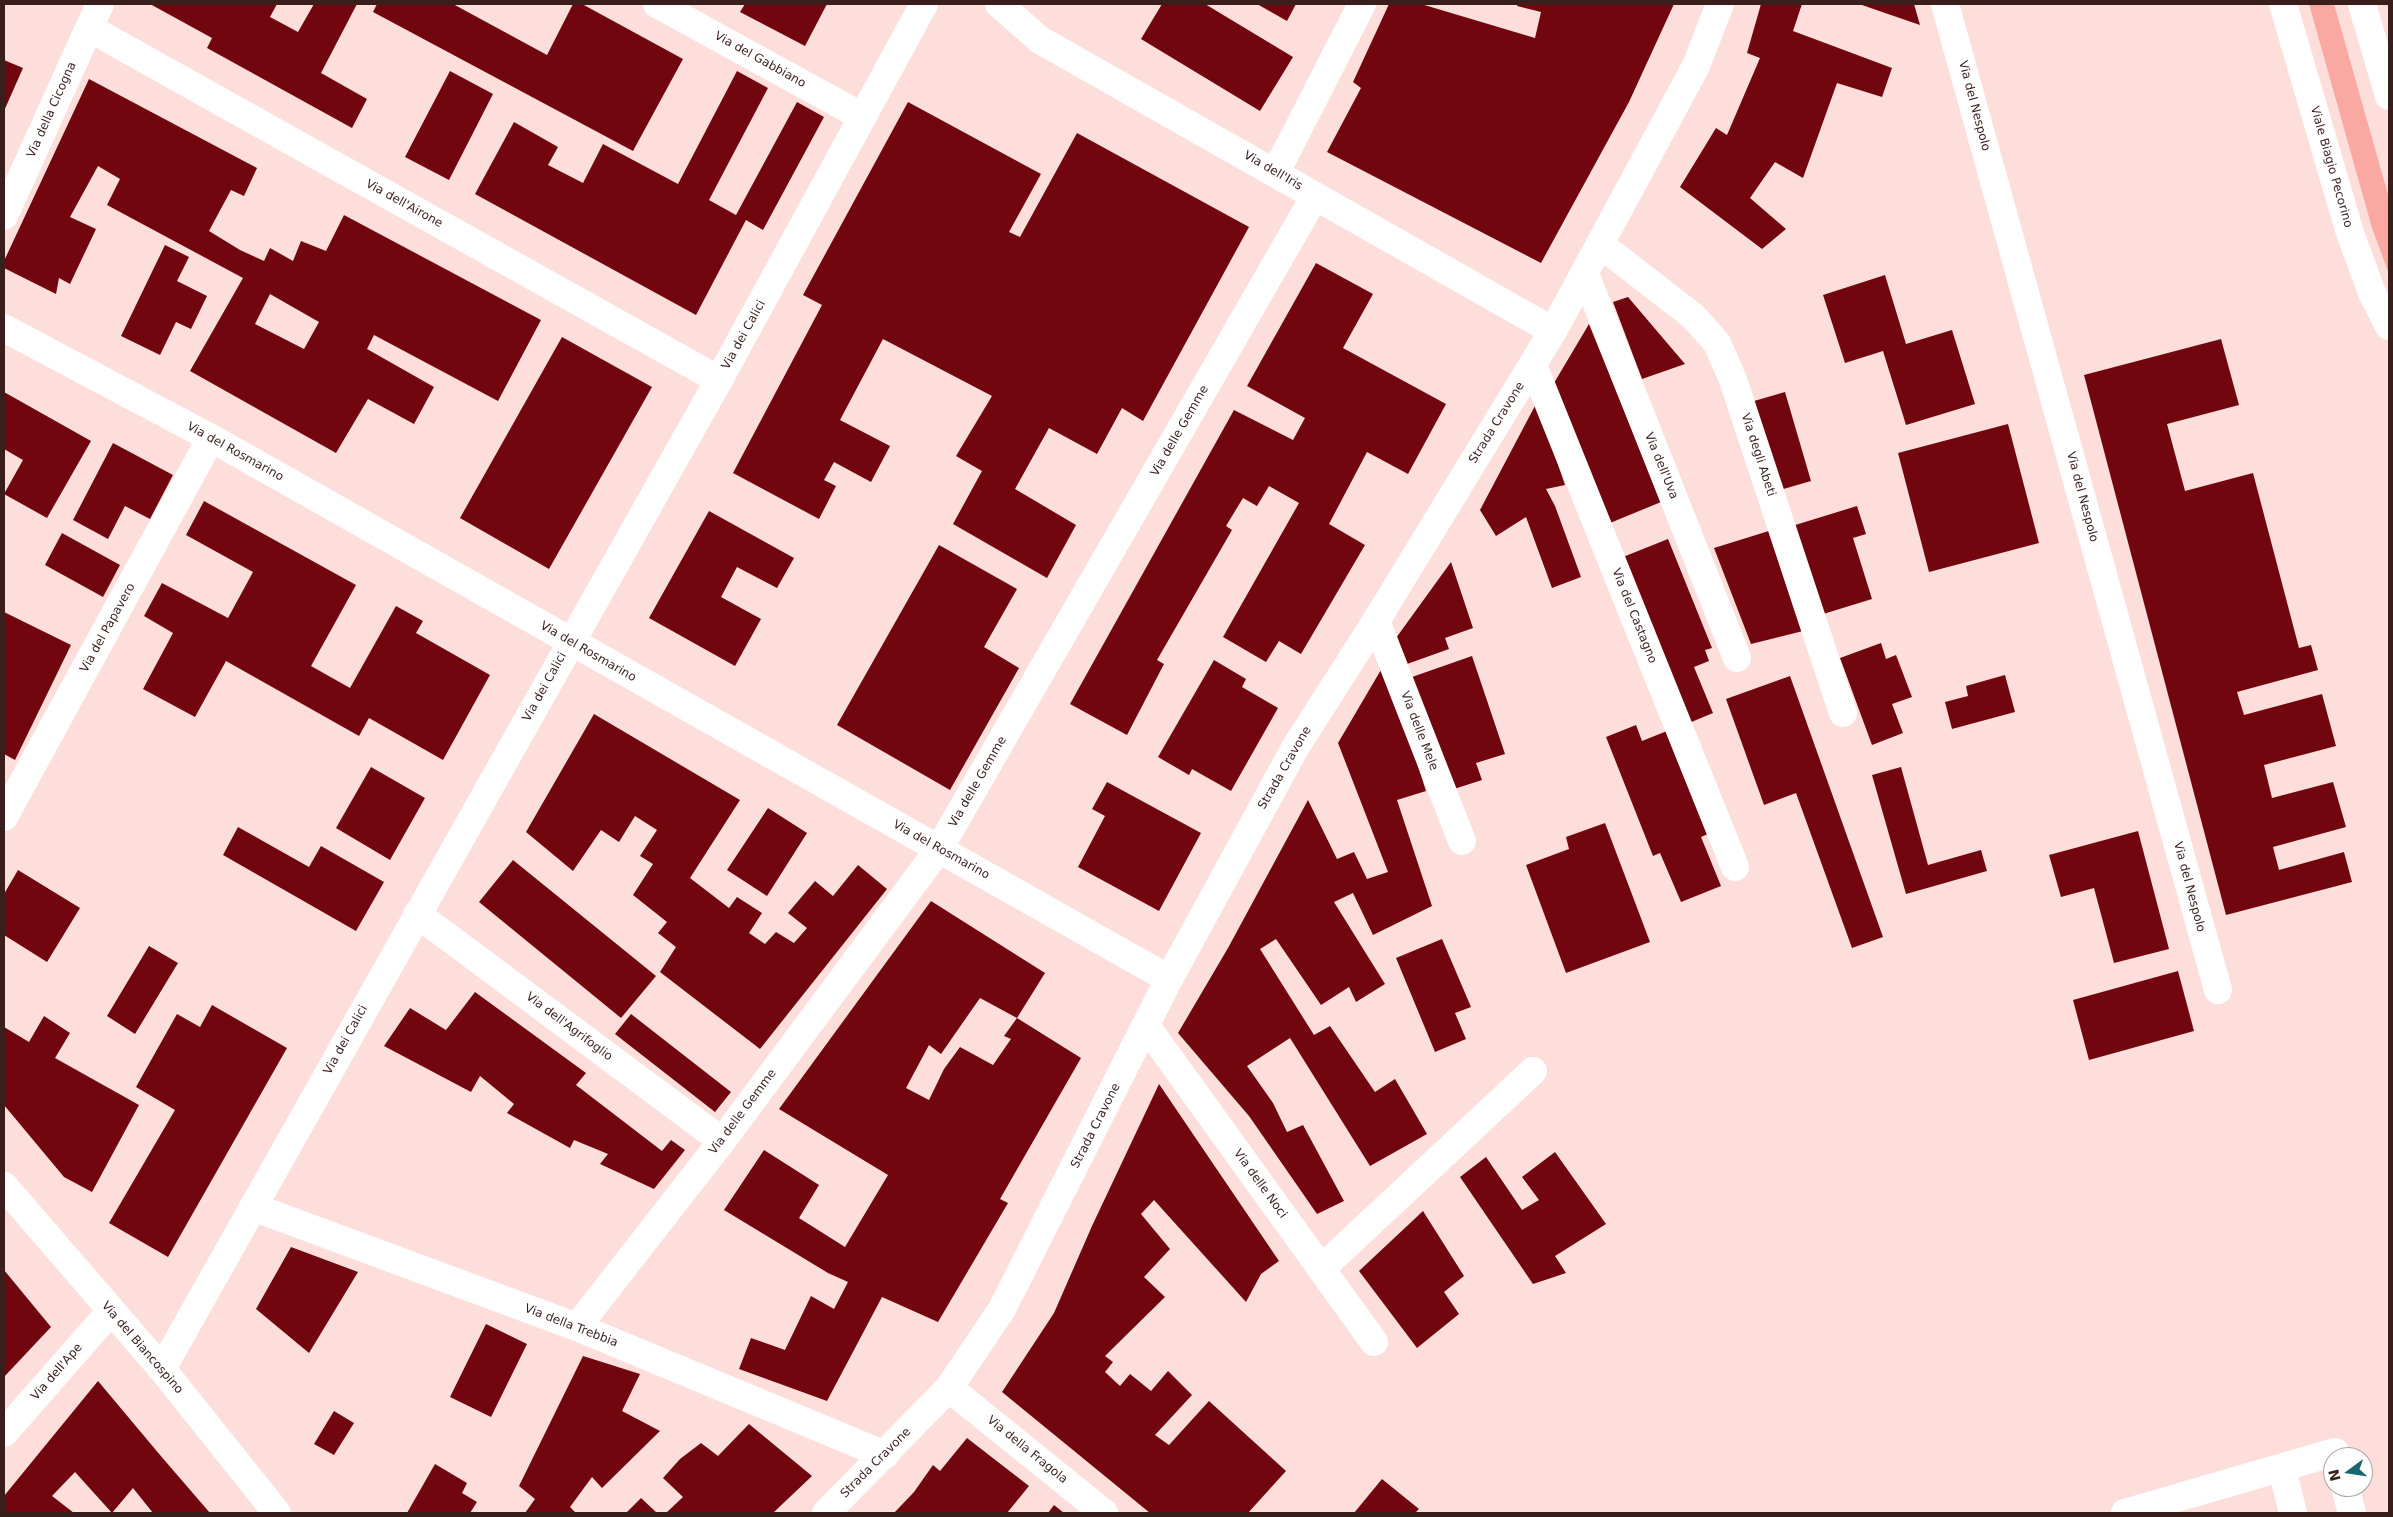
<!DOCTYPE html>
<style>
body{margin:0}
#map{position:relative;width:2393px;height:1517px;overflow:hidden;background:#fededa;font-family:"DejaVu Sans",sans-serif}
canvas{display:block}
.frame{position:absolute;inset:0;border:5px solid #3a1e1c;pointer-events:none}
.north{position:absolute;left:2323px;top:1447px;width:50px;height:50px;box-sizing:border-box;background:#fff;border:1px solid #b0a5a4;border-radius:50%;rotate:256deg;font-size:14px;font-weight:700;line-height:20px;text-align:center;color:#3a1e1c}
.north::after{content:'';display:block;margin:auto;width:18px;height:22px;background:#19666e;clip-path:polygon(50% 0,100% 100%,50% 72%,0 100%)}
</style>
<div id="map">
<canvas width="2393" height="1517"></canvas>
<div class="frame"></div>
<div class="north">N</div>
</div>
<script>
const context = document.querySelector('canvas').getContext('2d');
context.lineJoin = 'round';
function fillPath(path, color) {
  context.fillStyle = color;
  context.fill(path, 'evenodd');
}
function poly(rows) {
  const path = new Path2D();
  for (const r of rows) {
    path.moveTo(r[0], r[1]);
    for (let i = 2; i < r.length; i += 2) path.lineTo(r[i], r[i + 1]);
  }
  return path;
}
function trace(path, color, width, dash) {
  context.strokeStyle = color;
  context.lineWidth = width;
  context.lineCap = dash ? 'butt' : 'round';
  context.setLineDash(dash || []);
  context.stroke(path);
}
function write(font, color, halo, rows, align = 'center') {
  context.font = font + ' "DejaVu Sans",sans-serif';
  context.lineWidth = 5;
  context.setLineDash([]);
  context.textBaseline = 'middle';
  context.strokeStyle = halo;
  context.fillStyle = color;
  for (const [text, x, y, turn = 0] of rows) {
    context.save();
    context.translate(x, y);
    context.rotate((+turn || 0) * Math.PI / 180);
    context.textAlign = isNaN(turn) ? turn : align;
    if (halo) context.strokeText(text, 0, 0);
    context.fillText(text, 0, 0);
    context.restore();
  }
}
const green = poly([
 [2309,4,2334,4,2389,198,2389,274,2372,228]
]);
const building = poly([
 [150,4,277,4,270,17,298,32,314,4,357,4,321,73,367,99,352,128,207,48,212,38],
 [377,4,453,4,547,55,573,4,582,4,683,59,633,151,373,12],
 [745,4,827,4,805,46,740,12],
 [1162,4,1205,4,1293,57,1260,111,1141,39],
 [1257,4,1296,4,1287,21],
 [1389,4,1421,4,1535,38,1541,12,1517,6,1518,4,1674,4,1629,102,1541,263,1327,152,1361,88,1353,82],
 [1761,4,1802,4,1793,31,1892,68,1882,97,1837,83,1803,178,1775,162,1750,198,1786,229,1762,249,1680,187,1716,128,1727,135,1760,58,1747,53],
 [1859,4,1914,4,1920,25],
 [4,60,23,68,4,111],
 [450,71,493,94,449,180,405,157],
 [737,71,768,88,709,200,736,215,797,102,824,117,763,230,746,220,696,315,475,194,514,122,558,147,548,165,583,183,603,144,678,184],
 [89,79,257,168,244,196,231,190,209,231,240,250,264,261,270,248,293,261,301,241,326,251,344,215,541,320,498,401,374,335,367,349,434,387,414,424,368,399,336,453,190,371,243,278,107,205,120,179,98,166,70,217,96,229,70,284,59,278,56,294,4,268,4,261],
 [270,294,319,322,304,349,255,324],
 [908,102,1041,174,1009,232,1020,237,1077,133,1249,227,1143,421,1122,408,1097,454,1049,428,1015,489,1076,525,1047,578,953,524,982,471,956,456,992,396,883,339,840,420,890,446,871,482,834,462,824,480,836,486,819,519,733,473,822,305,803,295],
 [165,245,189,257,177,281,207,296,191,329,176,322,160,355,121,336],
 [1316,263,1373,294,1343,348,1446,404,1408,474,1367,452,1329,524,1365,545,1301,654,1279,641,1266,662,1223,637,1299,503,1269,486,1257,506,1243,498,1226,526,1232,530,1157,660,1164,664,1127,735,1070,704,1234,410,1293,440,1305,418,1247,386],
 [1885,275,1906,344,1952,330,1975,404,1906,425,1883,351,1845,363,1823,295],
 [1628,297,1685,364,1642,379,1613,302],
 [1589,324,1661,502,1610,523,1554,383],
 [562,337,652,387,549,569,460,518],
 [2221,339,2239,405,2167,424,2185,491,2253,473,2299,648,2311,645,2318,670,2237,692,2244,715,2322,694,2336,746,2264,765,2272,798,2333,782,2346,827,2273,847,2279,870,2344,852,2352,882,2226,915,2084,375],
 [4,392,91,441,47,518,4,494,23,460,4,449],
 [1785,392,1811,481,1780,490,1754,401],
 [1537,402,1565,485,1546,489,1555,506,1581,577,1552,588,1526,517,1496,536,1480,510],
 [2008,424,2039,543,1929,572,1898,453],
 [113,443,173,475,150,519,125,506,108,539,73,520],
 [204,501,356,585,311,666,350,688,396,606,423,621,416,633,490,675,443,760,369,718,359,736,226,661,195,717,143,689,173,633,144,616,162,583,228,618,253,572,186,535],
 [1857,506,1866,534,1853,538,1872,599,1820,615,1792,526],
 [709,511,794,558,777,588,737,567,721,597,761,619,735,666,649,618],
 [1772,530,1803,631,1751,644,1714,548],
 [62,533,120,565,103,597,45,565],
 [1668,539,1712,648,1705,650,1709,661,1694,667,1713,713,1689,723,1623,557],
 [939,545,1017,589,984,647,1019,668,950,790,837,725],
 [1451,562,1473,628,1445,638,1449,649,1407,664,1396,638],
 [4,612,71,645,15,760,4,754],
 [1881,643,1886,659,1896,655,1912,697,1892,704,1903,733,1872,745,1840,658],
 [1472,656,1505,754,1476,763,1482,780,1454,789,1412,677],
 [1214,660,1246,679,1242,687,1278,708,1231,791,1192,769,1189,775,1158,757],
 [1385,663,1426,791,1397,800,1432,906,1373,935,1353,893,1334,902,1385,984,1356,1002,1349,987,1321,1005,1276,939,1260,949,1314,1035,1330,1026,1375,1092,1395,1079,1427,1134,1370,1166,1290,1038,1247,1066,1273,1103,1287,1132,1303,1125,1344,1201,1317,1214,1249,1116,1178,1033,1228,948,1308,800,1337,859,1354,852,1367,879,1388,872,1338,743],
 [2005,675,2015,712,1952,729,1945,702,1968,696,1966,686],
 [1790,676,1883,937,1852,948,1796,793,1764,805,1726,699],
 [594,714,740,800,690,878,729,908,737,897,762,913,749,933,765,944,776,932,794,943,807,928,788,913,815,881,833,896,858,865,887,889,760,1049,660,972,676,947,658,933,667,922,633,895,653,864,640,856,657,830,635,816,619,842,601,830,573,871,526,832],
 [1636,725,1642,741,1667,731,1708,834,1701,837,1721,886,1681,902,1660,853,1653,856,1606,737],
 [371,767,425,798,390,860,336,828],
 [1901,767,1928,865,1981,850,1987,871,1906,894,1872,775],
 [1107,782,1201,833,1159,911,1078,867,1105,816,1092,809],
 [768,808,807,833,767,896,727,870],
 [1605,823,1650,942,1566,973,1526,865,1569,849,1566,837],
 [238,827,309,867,321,846,384,882,356,931,223,855],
 [2138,831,2169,949,2114,963,2094,888,2061,897,2049,855],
 [513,860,656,976,621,1018,479,902],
 [18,870,80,908,47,962,4,935,4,894],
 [931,901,1045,973,1017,1018,980,998,941,1054,929,1045,906,1088,929,1100,944,1069,960,1047,993,1065,1011,1039,1004,1036,1017,1018,1081,1058,1000,1199,1008,1203,938,1322,882,1297,827,1401,739,1369,751,1338,785,1350,811,1296,834,1309,848,1282,828,1273,724,1210,764,1150,819,1185,799,1218,845,1247,888,1175,779,1109],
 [1442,939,1471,1007,1455,1013,1466,1039,1435,1052,1396,958],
 [149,946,178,963,135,1034,107,1016],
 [2178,971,2194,1031,2089,1060,2073,1000],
 [475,992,586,1073,576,1085,662,1151,671,1140,685,1150,654,1189,600,1164,608,1154,574,1140,570,1148,507,1113,514,1104,480,1076,471,1092,384,1046,410,1008,446,1030],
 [212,1005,287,1048,168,1257,109,1223,175,1110,136,1087,177,1014,200,1027],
 [631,1014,731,1092,715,1112,615,1034],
 [44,1016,70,1033,55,1058,139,1105,92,1192,64,1177,4,1105,4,1027,29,1042],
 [1159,1084,1279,1261,1261,1274,1246,1302,1154,1200,1141,1214,1170,1249,1144,1277,1165,1297,1105,1356,1113,1362,1105,1372,1120,1386,1130,1374,1151,1391,1168,1371,1192,1395,1155,1435,1169,1445,1209,1401,1286,1471,1248,1513,1150,1513,1002,1392,1054,1313,1092,1226],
 [1555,1152,1606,1224,1555,1256,1566,1273,1533,1284,1460,1177,1486,1157,1522,1210,1539,1200,1522,1177],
 [1423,1211,1464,1276,1444,1292,1459,1314,1417,1348,1359,1271],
 [291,1247,358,1272,309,1353,256,1309],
 [4,1270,51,1327,4,1377],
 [486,1324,527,1344,491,1417,450,1397],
 [583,1356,640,1374,622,1411,660,1431,602,1488,592,1477,570,1507,576,1513,525,1513,535,1499,519,1486],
 [98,1381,160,1455,210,1513,153,1513,133,1488,112,1513,75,1472,52,1496,74,1513,4,1513,4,1496],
 [334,1411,354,1423,334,1455,314,1444],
 [749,1424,812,1476,773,1513,666,1513,683,1497,663,1478,680,1459,701,1443,718,1456],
 [967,1438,1029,1486,1007,1513,894,1513,914,1492,933,1465,940,1471],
 [435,1464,467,1483,462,1493,477,1502,470,1513,407,1513],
 [1382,1479,1419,1509,1415,1513,1354,1513],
 [641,1498,657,1513,626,1513],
 [1054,1505,1064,1513,1048,1513]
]);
const minor = poly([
 [657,4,863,117],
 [999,4,1040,40,1553,331],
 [1945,4,2218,990],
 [89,28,719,380],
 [1276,172,1362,4],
 [4,216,100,4],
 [1601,245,1694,317,1717,343,1733,380,1843,713],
 [1585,274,1737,658],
 [4,328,211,438,1169,979],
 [1533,365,1735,867],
 [1376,621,1462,841],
 [4,817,211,438],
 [417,914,722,1141],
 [1147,1027,1374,1342],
 [4,1186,162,1369,277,1513],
 [253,1207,577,1327,885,1455],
 [1321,1269,1533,1071],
 [577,1327,722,1141,939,849,1315,196],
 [162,1369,719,380,924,4],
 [949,1388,1104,1513],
 [4,1433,110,1312],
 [2282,1468,2293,1513],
 [2345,1487,2352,1513],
 [826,1513,949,1388,1002,1309,1169,979,1295,748,1376,621,1553,331,1696,66,1720,4],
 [2125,1513,2335,1452,2336,1457]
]);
const major = poly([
 [2283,4,2350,233,2372,293,2389,326],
 [2362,4,2389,96]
]);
const streetNames = [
 ["Via del Gabbiano",760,60,29],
 ["Via del Nespolo",1974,106,75],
 ["Via della Cicogna",52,110,-66],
 ["Viale Biagio Pecorino",2331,167,74],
 ["Via dell'Iris",1273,171,30],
 ["Via dell'Airone",404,204,29],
 ["Via dei Calici",744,335,-61],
 ["Strada Cravone",1497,423,-58],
 ["Via delle Gemme",1180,431,-60],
 ["Via del Rosmarino",235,452,29],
 ["Via degli Abeti",1758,455,72],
 ["Via dell'Uva",1661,466,68],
 ["Via del Nespolo",2082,497,75],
 ["Via del Castagno",1634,616,68],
 ["Via del Papavero",108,628,-61],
 ["Via del Rosmarino",588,652,30],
 ["Via dei Calici",545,687,-61],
 ["Via delle Mele",1419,731,69],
 ["Strada Cravone",1285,768,-60],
 ["Via delle Gemme",978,782,-60],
 ["Via del Rosmarino",941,850,29],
 ["Via del Nespolo",2189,887,75],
 ["Via dell'Agrifoglio",569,1027,37],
 ["Via dei Calici",346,1040,-61],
 ["Via delle Gemme",743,1112,-53],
 ["Strada Cravone",1096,1126,-63],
 ["Via delle Noci",1260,1184,54],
 ["Via della Trebbia",571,1326,21],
 ["Via del Biancospino",142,1348,49],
 ["Via dell'Ape",57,1372,-49],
 ["Via della Fragola",1027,1450,39],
 ["Strada Cravone",876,1463,-45]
];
fillPath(green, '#f9a9a2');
fillPath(building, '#72060f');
trace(minor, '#fff', 28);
trace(major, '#fff', 28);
write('12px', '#3a1e1c', '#fff', streetNames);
</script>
